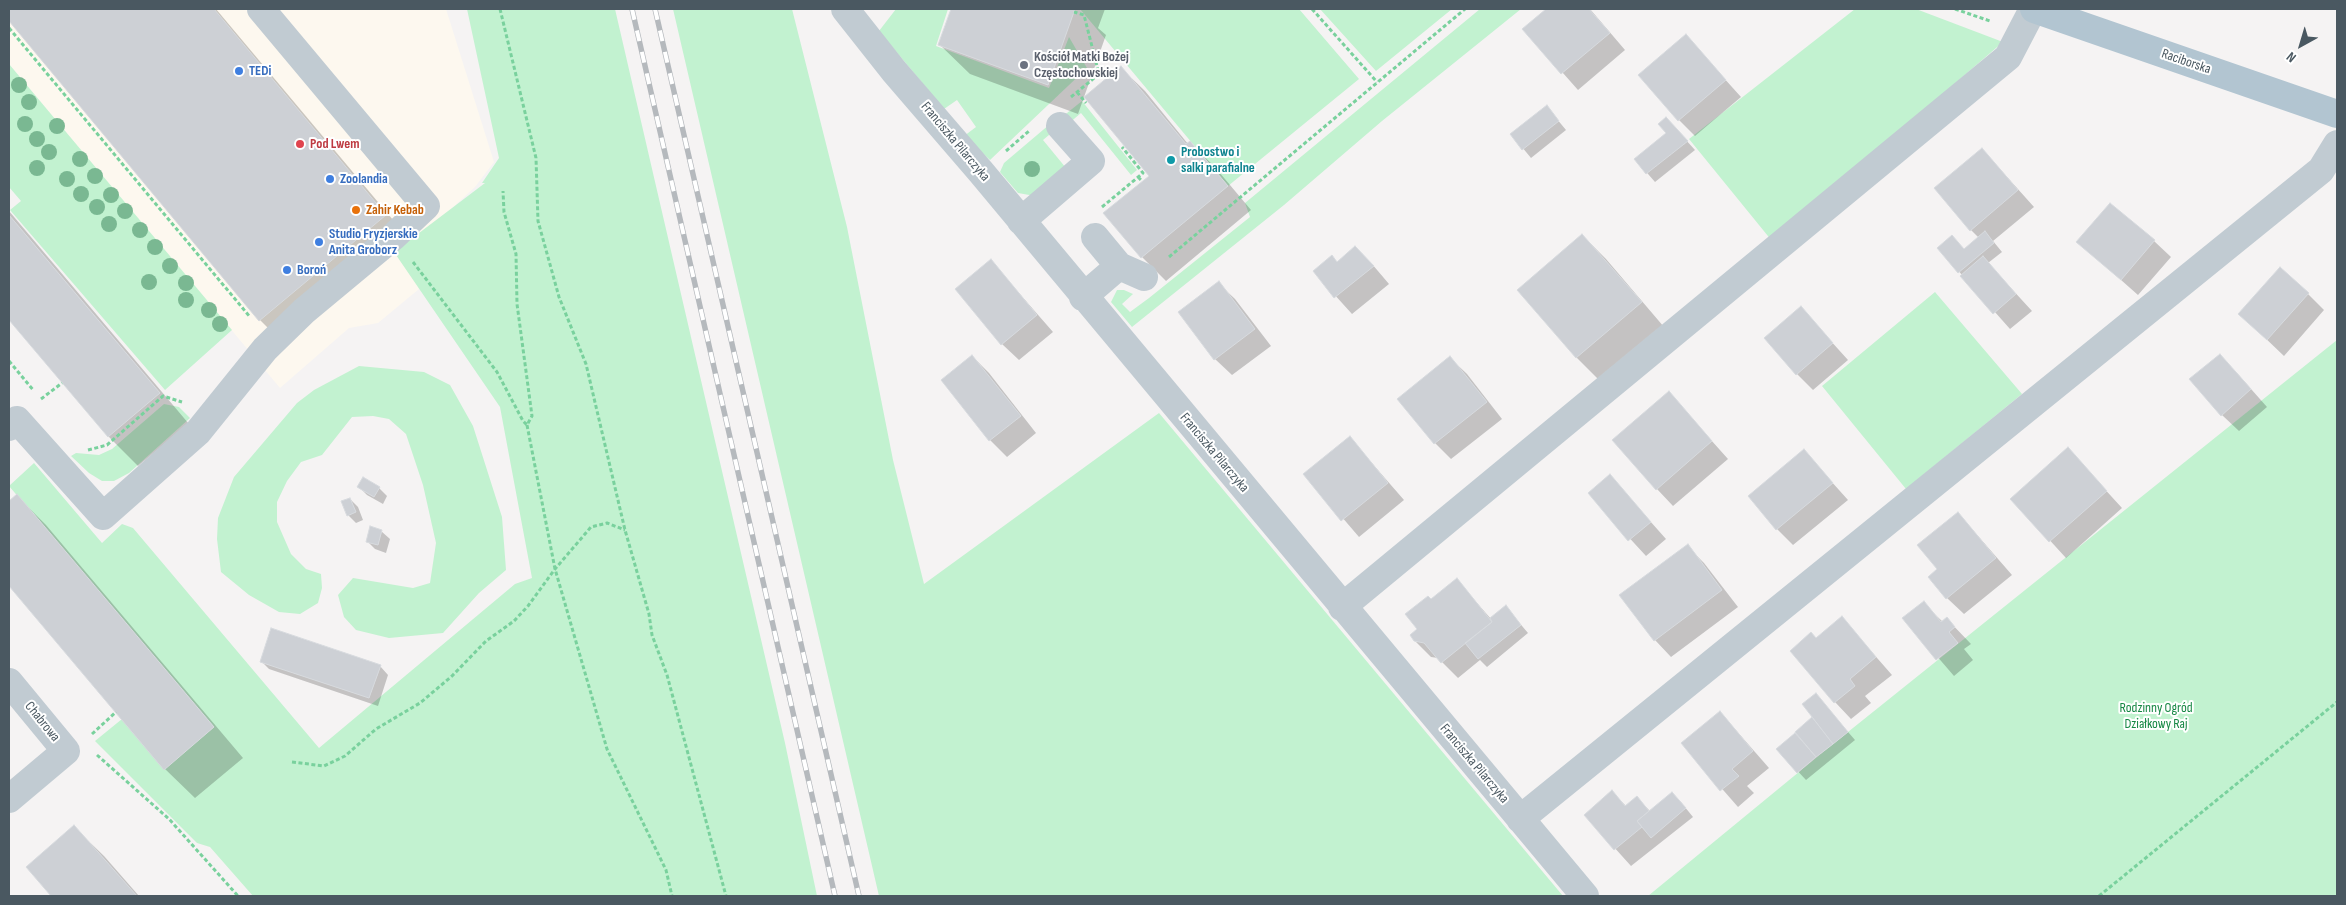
<!DOCTYPE html>
<meta charset="utf-8">
<style>
body{margin:0}
#map{position:relative;width:2346px;height:905px;overflow:hidden;background:#f5f3f3;font-family:"Sofia Sans Condensed",sans-serif}
canvas{display:block}
.frame{position:absolute;inset:0;border:10px solid #4a5861;pointer-events:none}
.north{position:absolute;left:2276px;top:20px;width:50px;height:50px;-webkit-text-stroke:4px #fff;paint-order:stroke;rotate:219deg;font-size:14px;font-weight:700;line-height:20px;text-align:center;color:#4a5861}
.north::after{content:'';display:block;margin:auto;width:18px;height:22px;background:#4a5861;clip-path:polygon(50% 0,100% 100%,50% 72%,0 100%)}
</style>
<div id="map">
<canvas width="2346" height="905"></canvas>
<div class="frame"></div>
<div class="north">N</div>
</div>
<script>
const context = document.querySelector('canvas').getContext('2d');
context.lineJoin = 'round';
function fillPath(path, color) {
  context.fillStyle = color;
  context.fill(path, 'evenodd');
}
function poly(rows) {
  const path = new Path2D();
  for (const r of rows) {
    path.moveTo(r[0], r[1]);
    for (let i = 2; i < r.length; i += 2) path.lineTo(r[i], r[i + 1]);
  }
  return path;
}
function trace(path, color, width, dash) {
  context.strokeStyle = color;
  context.lineWidth = width;
  context.lineCap = dash ? 'butt' : 'round';
  context.setLineDash(dash || []);
  context.stroke(path);
}
function write(font, color, halo, rows, align = 'center') {
  context.font = font + ' "Sofia Sans Condensed",sans-serif';
  context.lineWidth = 4;
  context.setLineDash([]);
  context.textBaseline = 'middle';
  context.strokeStyle = halo;
  context.fillStyle = color;
  for (const [text, x, y, turn = 0] of rows) {
    context.save();
    context.translate(x, y);
    context.rotate((+turn || 0) * Math.PI / 180);
    context.textAlign = isNaN(turn) ? turn : align;
    if (halo) context.strokeText(text, 0, 0);
    context.fillText(text, 0, 0);
    context.restore();
  }
}
const commercial = poly([
 [9,9,446,9,494,162,475,187,401,255,419,289,378,323,349,328,280,388,9,64]
]);
const green = poly([
 [467,9,615,9,785,743,817,896,253,896,210,847,197,843,95,741,122,719,164,769,214,727,9,486,34,463,102,543,122,524,133,528,319,748,515,584,532,578,500,407,394,252,485,183,482,183,499,158],
 [673,9,792,9,847,227,893,460,924,584,1159,413,1563,896,879,896],
 [896,9,948,9,936,46,1049,88,1069,37,1087,68,990,160,964,136,976,127,957,100,944,109,879,31],
 [1080,9,1299,9,1359,79,1228,186],
 [1320,9,1452,9,1376,71],
 [1480,9,1521,9,1382,121,1284,205,1132,327,1111,302,1117,290,1124,290,1133,294,1122,304,1130,312,1149,298,1250,217,1245,203],
 [1855,9,1916,9,2003,42,1772,241,1689,139],
 [9,64,232,330,165,390,10,210,21,201,9,187],
 [1082,101,1137,170,1131,175,1081,113,1068,124,1062,117],
 [1050,124,1055,130,1043,140,1066,168,1035,196,1018,193,1000,172,1004,163],
 [1935,292,2022,394,1906,489,1822,386],
 [2337,340,2337,896,1648,896,1833,744],
 [359,366,424,372,450,385,473,426,502,517,506,570,479,593,443,633,389,638,356,630,344,617,338,595,353,578,413,588,430,583,436,543,423,485,406,434,389,419,373,416,352,417,322,455,301,462,287,481,277,502,277,522,291,554,306,569,321,574,322,588,318,603,300,614,279,612,249,595,221,572,217,539,218,518,234,477,297,403,314,390],
 [164,404,179,407,190,418,129,473,114,481,102,481,89,473,71,456,76,453,99,455,112,449]
]);
const shadow = poly([
 [9,9,216,9,409,239,284,344,260,320,9,19],
 [953,9,1105,9,1098,28,1106,35,1078,114,970,74,940,45],
 [1548,9,1590,9,1625,50,1578,90,1524,29],
 [1686,36,1741,97,1695,136,1679,120],
 [1121,68,1145,91,1188,144,1190,143,1214,166,1251,210,1166,281,1142,257,1105,213,1151,176],
 [1547,107,1566,130,1531,158,1512,135],
 [1674,127,1695,150,1655,182,1635,159],
 [1982,149,2034,207,1993,241,2002,252,1988,263,2032,311,2010,329,1939,249,1964,250,1979,238,1971,230],
 [9,211,189,424,138,466,109,437,9,319],
 [1582,235,1606,259,1664,327,1600,381,1577,358,1518,290],
 [2154,241,2171,257,2138,295,2078,242],
 [1332,257,1338,263,1372,264,1389,284,1352,314,1314,272],
 [991,261,1053,332,1019,360,1002,344],
 [1218,283,1235,299,1271,346,1232,375,1215,359],
 [2308,294,2324,310,2284,356,2240,314],
 [1801,308,1848,360,1813,390,1797,374],
 [972,356,989,373,1036,433,1007,457,990,440,942,381],
 [1450,358,1467,374,1502,419,1451,459,1435,443],
 [2236,372,2267,407,2239,431,2222,415],
 [1669,393,1728,459,1673,506,1657,489],
 [1350,438,1404,500,1359,537,1305,474],
 [2068,449,2122,508,2066,558,2012,499],
 [1804,451,1848,500,1793,545,1777,529],
 [1610,476,1666,539,1646,556,1589,494],
 [359,487,379,488,387,496,383,504,367,495],
 [17,496,46,525,243,758,195,798,165,769,9,584,9,502],
 [350,499,358,507,363,520,356,523,348,515],
 [1958,513,2012,575,1964,614,1947,598,1939,569],
 [381,531,390,539,386,553,375,549,367,541],
 [1687,546,1704,563,1738,607,1671,657,1655,640,1621,596],
 [1457,580,1491,619,1506,607,1528,633,1487,667,1480,660,1458,678,1438,658,1431,657,1414,640,1431,601],
 [1923,603,1943,622,1947,619,1971,644,1964,649,1973,660,1954,676,1904,618],
 [1842,618,1892,675,1865,696,1871,703,1851,719,1835,702,1816,639],
 [261,661,380,666,388,675,378,706,269,669],
 [1816,695,1855,740,1806,780,1777,749,1814,717],
 [1720,712,1769,768,1747,786,1754,793,1738,807,1682,743],
 [1612,792,1627,807,1637,798,1650,811,1680,801,1693,817,1631,866,1585,815],
 [74,827,104,856,139,896,53,896,28,867]
]);
const building = poly([
 [9,9,214,9,386,215,259,321,9,21,9,9],
 [951,9,1075,9,1048,85,938,45,951,9],
 [1546,9,1589,9,1610,33,1561,74,1522,29,1546,9],
 [1686,34,1726,80,1678,121,1638,75,1686,34],
 [1121,66,1186,144,1190,141,1228,186,1141,258,1103,213,1149,176,1084,97,1121,66],
 [1547,105,1559,121,1522,150,1510,134,1547,105],
 [1666,117,1688,141,1646,174,1634,159,1666,133,1658,124,1666,117],
 [1982,148,2018,190,1970,231,1934,188,1982,148],
 [2110,203,2155,240,2121,280,2076,242,2110,203],
 [9,215,160,393,108,437,9,320,9,215],
 [1985,231,1994,243,1958,273,1937,248,1952,235,1964,249,1985,231],
 [1582,234,1642,302,1576,358,1517,290,1582,234],
 [1355,246,1374,266,1334,298,1313,271,1332,255,1337,262,1355,246],
 [1983,256,2016,294,1993,314,1960,276,1983,256],
 [991,259,1037,315,1001,345,955,289,991,259],
 [2280,267,2309,293,2267,340,2238,314,2280,267],
 [1219,281,1255,329,1214,360,1178,312,1219,281],
 [1801,306,1833,343,1796,375,1764,338,1801,306],
 [2220,354,2251,389,2221,416,2189,379,2220,354],
 [972,355,1021,416,989,441,941,380,972,355],
 [1450,356,1487,402,1434,444,1397,399,1450,356],
 [1669,391,1712,441,1656,490,1612,440,1669,391],
 [1350,436,1388,483,1341,521,1303,474,1350,436],
 [2068,447,2107,491,2049,542,2010,499,2068,447],
 [1804,449,1833,483,1776,530,1748,496,1804,449],
 [1610,474,1651,522,1628,541,1588,493,1610,474],
 [363,477,380,487,374,497,357,487,363,477],
 [17,494,214,727,164,770,9,586,9,501,17,494],
 [350,498,356,512,347,516,341,501,350,498],
 [1958,512,1996,558,1946,599,1928,577,1937,569,1917,545,1958,512],
 [370,526,382,530,378,545,366,542,370,526],
 [1688,544,1722,590,1654,641,1619,595,1688,544],
 [1457,578,1492,622,1441,663,1424,643,1414,641,1410,635,1417,629,1405,614,1428,596,1431,599,1457,578],
 [1924,601,1941,622,1947,617,1955,627,1949,632,1958,643,1936,660,1902,618,1924,601],
 [1506,605,1521,625,1478,659,1465,643,1492,622,1490,618,1506,605],
 [1842,616,1876,657,1850,679,1855,686,1834,703,1790,651,1811,632,1816,638,1842,616],
 [271,628,381,665,369,698,260,662,271,628],
 [1816,693,1848,732,1833,744,1802,704,1816,693],
 [1720,711,1753,751,1732,769,1739,776,1720,791,1681,743,1720,711],
 [1812,717,1833,744,1816,757,1795,732,1812,717],
 [1795,733,1816,757,1797,773,1776,749,1795,733],
 [1612,790,1625,806,1637,796,1649,811,1637,821,1642,827,1614,850,1584,815,1612,790],
 [1672,792,1686,808,1651,838,1637,821,1672,792],
 [74,825,137,896,51,896,26,867,74,825]
]);
const path = poly([
 [500,9,536,158,538,221,559,297,586,364,625,530,649,614,652,635,667,675,726,896],
 [1312,9,1377,82],
 [1955,9,1990,21],
 [9,28,250,317],
 [1077,92,1086,103],
 [1071,97,1099,74,1084,15,1074,12],
 [1006,151,1029,131],
 [1138,177,1142,181],
 [1102,207,1143,173,1122,147],
 [1169,257,1465,9],
 [413,262,497,372,523,421,527,425,532,416,517,304,516,254,504,212,503,191],
 [9,361,34,391],
 [41,399,62,383],
 [527,425,555,569,607,749,666,870,672,896],
 [88,450,107,445,163,396,182,402],
 [92,734,116,712],
 [97,755,169,819,238,896],
 [292,762,324,766,345,756,376,729,420,703,452,676,486,641,514,621,528,606,555,569,591,527,607,523,625,530],
 [2099,896,2337,702]
]);
const minor = poly([
 [845,9,894,71,981,172,1585,896],
 [1021,221,1091,161,1060,126],
 [1095,237,1119,266,1144,277],
 [1083,297,1119,266],
 [9,427,17,420,103,516,198,432,265,349,304,311,393,237,426,206,261,9],
 [1342,607,2008,57,2033,9],
 [9,682,66,751,9,799],
 [1520,819,2321,170,2337,144]
]);
const major = poly([
 [2034,9,2337,114]
]);
const rail = poly([
 [632,9,835,896],
 [655,9,859,896]
]);
const trees = [
 [19,85],
 [29,102],
 [25,124],
 [57,126],
 [37,139],
 [49,152],
 [80,159],
 [37,168],
 [1032,169],
 [95,176],
 [67,179],
 [81,194],
 [111,195],
 [97,207],
 [125,211],
 [109,224],
 [140,230],
 [155,247],
 [170,266],
 [149,282],
 [186,283],
 [186,300],
 [209,310],
 [220,324]
];
const markers = [
 [1024,65,5,"#6b7280"],
 [239,71,5,"#3f7fe0"],
 [300,144,5,"#e0444e"],
 [1171,160,5,"#0f9aa8"],
 [330,179,5,"#3f7fe0"],
 [356,210,5,"#e8710a"],
 [319,242,5,"#3f7fe0"],
 [287,270,5,"#3f7fe0"]
];
const worshipNames = [
 ["Kościół Matki Bożej",1034,57],
 ["Częstochowskiej",1034,73]
];
const streetNames = [
 ["Raciborska",2186,62,19],
 ["Franciszka Pilarczyka",955,142,50],
 ["Franciszka Pilarczyka",1214,453,50],
 ["Chabrowa",42,722,51],
 ["Franciszka Pilarczyka",1474,764,50]
];
const shopNames = [
 ["TEDi",249,71],
 ["Zoolandia",340,179],
 ["Studio Fryzjerskie",329,234],
 ["Anita Groborz",329,250],
 ["Boroń",297,270]
];
const healthNames = [
 ["Pod Lwem",310,144]
];
const cultureNames = [
 ["Probostwo i",1181,152],
 ["salki parafialne",1181,168]
];
const foodNames = [
 ["Zahir Kebab",366,210]
];
const parkNames = [
 ["Rodzinny Ogród",2156,708],
 ["Działkowy Raj",2156,724]
];
fillPath(commercial, '#fdf8ef');
fillPath(green, '#c2f2d0');
fillPath(shadow, '#0003');
fillPath(building, '#cdd0d5');
trace(building, '#d7dade', 1);
trace(path, '#79d19d', 3, [4, 2.5]);
trace(minor, '#c1cbd2', 28);
trace(major, '#b2c5d1', 28);
trace(rail, '#b5b9bd', 5.5);
trace(rail, '#fff', 4, [11]);
context.fillStyle = '#7ab892';
for (const [x, y] of trees) {
  context.beginPath();
  context.arc(x, y, 8, 0, 2 * Math.PI);
  context.fill();
}
for (const [x, y, r, color] of markers) {
  const dot = new Path2D();
  dot.arc(x, y, r, 0, 2 * Math.PI);
  context.fillStyle = color;
  context.fill(dot);
  trace(dot, '#fff', 2);
}
write('bold 14px', '#5b616d', '#fff', worshipNames, 'left');
write('14px', '#4a5861', '#fff', streetNames);
write('bold 14px', '#366cbe', '#fff', shopNames, 'left');
write('bold 14px', '#be3a42', '#fff', healthNames, 'left');
write('bold 14px', '#0d838f', '#fff', cultureNames, 'left');
write('bold 14px', '#c56008', '#fff', foodNames, 'left');
write('14px', '#158743', '#fff', parkNames);
</script>
